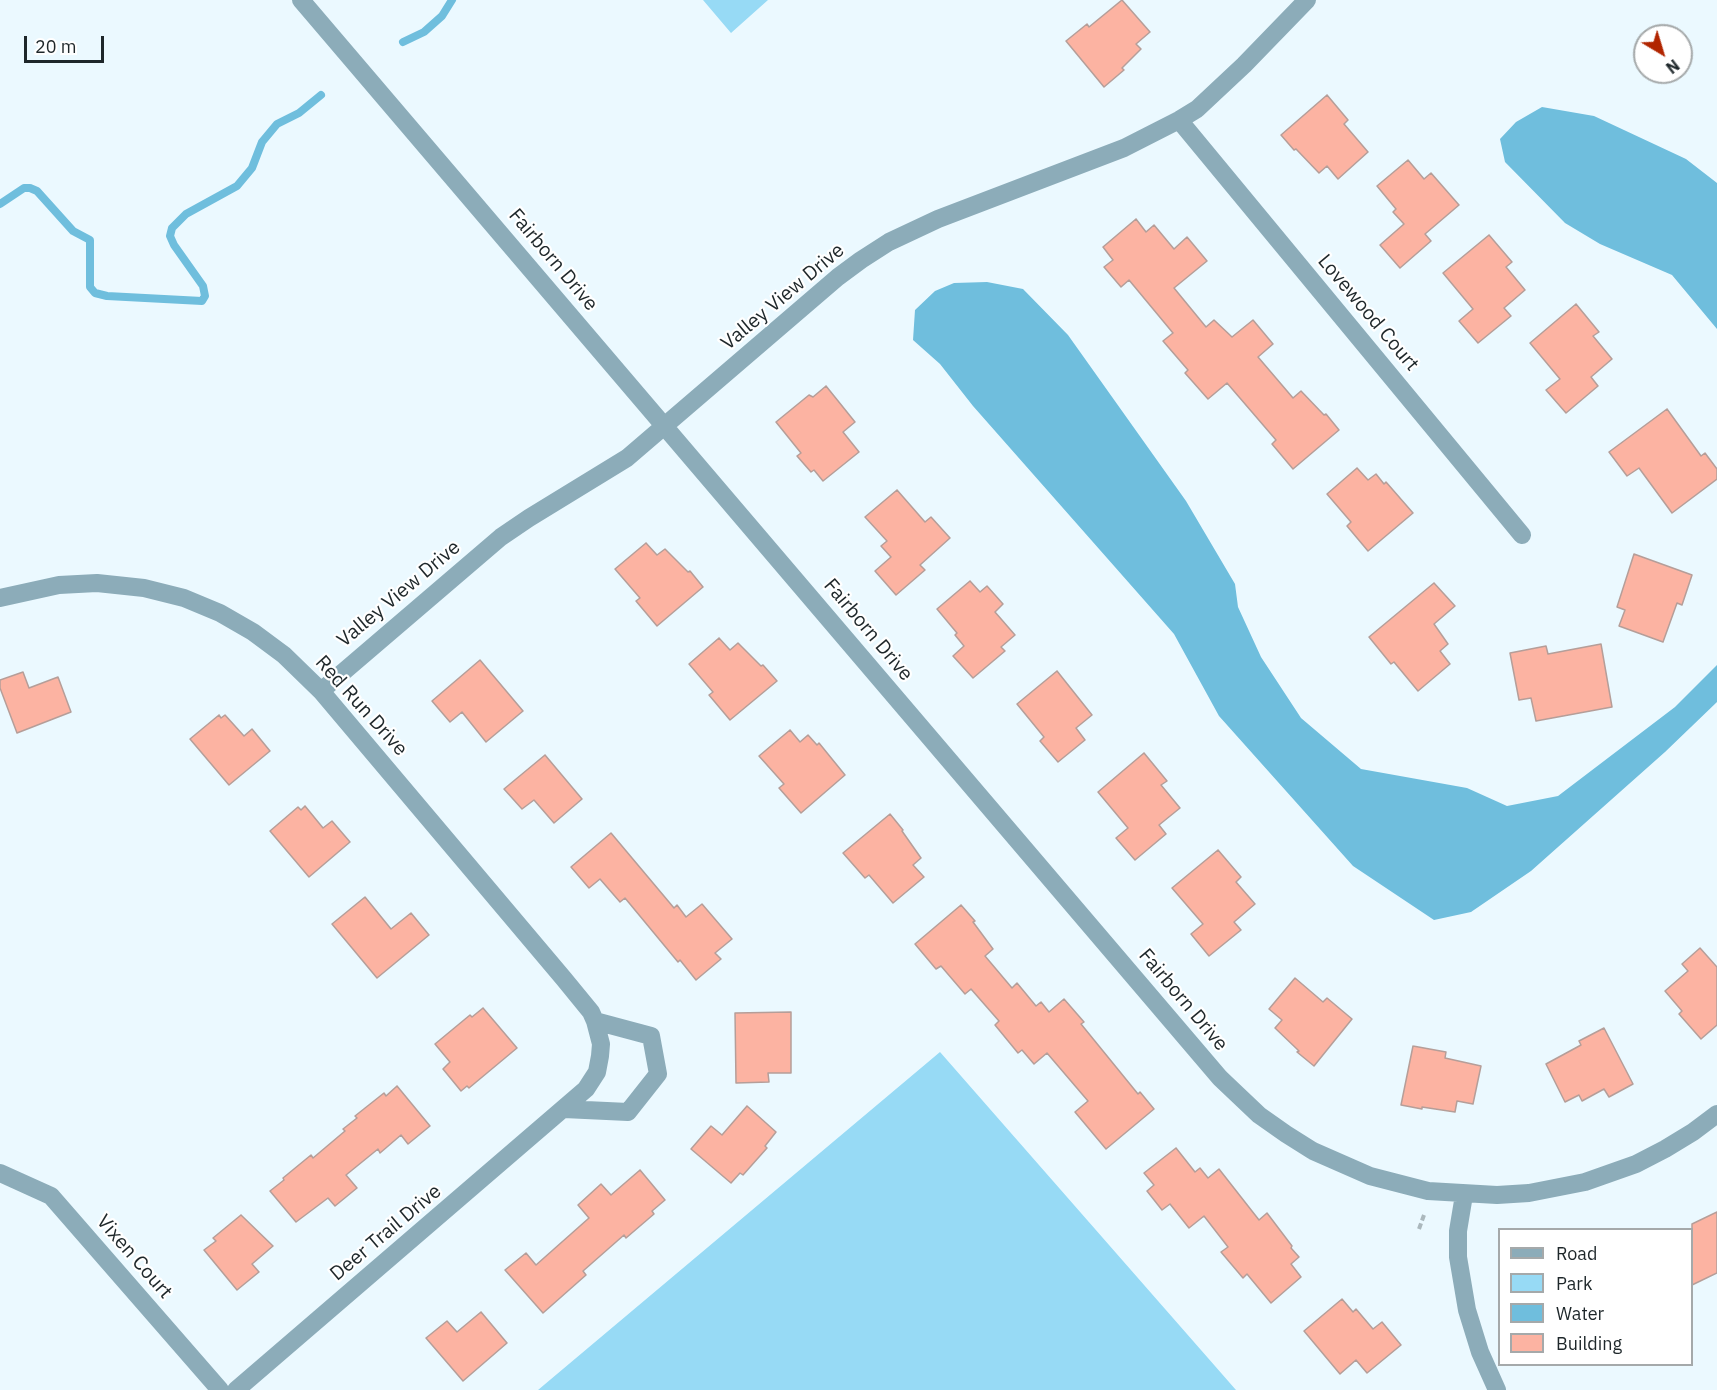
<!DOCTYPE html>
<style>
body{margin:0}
#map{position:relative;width:1717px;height:1390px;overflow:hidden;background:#ebf9ff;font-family:"IBM Plex Sans",sans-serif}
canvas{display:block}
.legend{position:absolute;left:1498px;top:1228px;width:195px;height:138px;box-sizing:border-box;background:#fff;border:2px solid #a5a9aa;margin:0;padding:8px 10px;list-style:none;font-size:18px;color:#1e272a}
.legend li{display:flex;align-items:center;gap:12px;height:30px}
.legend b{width:30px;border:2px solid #a5a9aa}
.north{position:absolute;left:1633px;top:24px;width:60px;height:60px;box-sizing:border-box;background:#fff;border:2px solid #a5a9aa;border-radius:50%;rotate:142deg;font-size:16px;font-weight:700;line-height:24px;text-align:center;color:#1e272a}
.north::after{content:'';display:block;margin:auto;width:21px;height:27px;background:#b12500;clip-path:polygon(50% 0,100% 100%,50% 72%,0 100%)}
.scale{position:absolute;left:24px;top:36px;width:80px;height:27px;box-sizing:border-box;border:3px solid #1e272a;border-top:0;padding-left:8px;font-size:18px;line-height:21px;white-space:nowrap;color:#1e272a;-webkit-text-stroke:4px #fff;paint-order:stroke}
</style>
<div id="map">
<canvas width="1717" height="1390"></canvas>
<ul class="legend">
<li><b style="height:8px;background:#8cacb9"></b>Road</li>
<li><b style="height:16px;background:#97daf5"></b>Park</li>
<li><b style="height:16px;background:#6fbedd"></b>Water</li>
<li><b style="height:16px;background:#fcb3a2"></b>Building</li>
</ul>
<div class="north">N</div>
<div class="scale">20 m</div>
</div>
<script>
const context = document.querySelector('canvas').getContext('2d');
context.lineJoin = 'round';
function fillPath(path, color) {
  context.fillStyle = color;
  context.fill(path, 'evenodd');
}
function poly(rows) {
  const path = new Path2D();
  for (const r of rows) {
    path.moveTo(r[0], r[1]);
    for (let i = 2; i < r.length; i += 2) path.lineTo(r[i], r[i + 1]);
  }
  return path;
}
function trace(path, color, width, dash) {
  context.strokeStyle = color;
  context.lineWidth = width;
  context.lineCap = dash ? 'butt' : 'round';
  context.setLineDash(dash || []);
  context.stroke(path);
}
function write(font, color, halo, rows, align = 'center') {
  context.font = font + ' "IBM Plex Sans",sans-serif';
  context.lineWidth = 4.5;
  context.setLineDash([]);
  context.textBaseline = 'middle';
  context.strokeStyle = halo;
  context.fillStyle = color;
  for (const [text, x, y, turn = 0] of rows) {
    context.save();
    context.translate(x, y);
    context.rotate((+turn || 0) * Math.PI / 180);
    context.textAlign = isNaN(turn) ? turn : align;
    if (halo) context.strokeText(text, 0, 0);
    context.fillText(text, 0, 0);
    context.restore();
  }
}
const green = poly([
 [703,0,768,0,731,33],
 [940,1052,1236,1390,538,1390]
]);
const water = poly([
 [1542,107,1594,116,1686,159,1717,183,1717,329,1672,275,1600,244,1565,223,1505,162,1500,139,1516,122],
 [987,282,1023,289,1068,335,1186,501,1235,584,1238,607,1261,657,1301,718,1361,769,1467,788,1507,806,1558,796,1675,707,1717,665,1717,702,1665,752,1531,871,1471,912,1434,920,1353,866,1219,716,1174,634,973,406,940,364,913,340,915,310,935,291,954,283]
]);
const stream = poly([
 [403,42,424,32,442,16,452,0],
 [0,204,24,188,30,188,37,191,73,231,90,240,90,287,95,293,107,296,202,301,205,296,203,286,174,245,170,236,172,228,186,214,237,186,252,168,262,142,277,124,299,113,321,95]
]);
const building = poly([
 [1122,0,1150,32,1136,44,1141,49,1122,68,1124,70,1104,87,1066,41,1087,24,1089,27,1122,0],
 [1327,95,1348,120,1344,124,1368,152,1338,179,1327,166,1319,173,1296,149,1294,150,1281,135,1327,95],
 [1408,160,1424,179,1431,173,1459,205,1425,234,1431,241,1400,268,1380,245,1404,224,1393,212,1396,209,1377,186,1408,160],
 [1136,219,1146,232,1154,225,1174,249,1187,237,1207,261,1174,288,1206,327,1214,320,1232,337,1253,320,1273,344,1258,357,1293,398,1301,391,1324,415,1326,414,1339,430,1293,469,1272,444,1276,440,1227,383,1208,399,1185,373,1188,370,1163,341,1173,333,1129,280,1121,287,1104,267,1113,260,1103,247,1136,219],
 [1489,235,1512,262,1506,267,1525,290,1504,308,1511,316,1478,343,1459,321,1473,309,1443,273,1489,235],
 [1576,304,1599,332,1593,336,1612,359,1591,377,1598,386,1566,413,1546,390,1560,379,1530,343,1576,304],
 [826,386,855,422,843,432,859,452,823,481,814,470,811,472,797,456,801,453,776,422,809,395,813,397,826,386],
 [1667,409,1701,456,1705,453,1717,469,1717,479,1672,513,1639,468,1627,476,1609,452,1667,409],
 [1357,468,1368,480,1376,474,1384,484,1386,482,1413,513,1368,551,1347,526,1351,522,1327,494,1357,468],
 [897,490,925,522,931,517,950,538,920,565,925,570,896,595,875,571,891,557,881,546,887,541,865,517,897,490],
 [646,543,657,555,665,549,688,572,690,571,703,587,657,626,636,601,640,598,615,569,646,543],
 [1634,554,1692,575,1682,605,1677,603,1663,642,1619,626,1625,610,1617,607,1634,554],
 [970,581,980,592,987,586,1003,604,995,612,1015,635,1001,647,1005,651,973,678,953,656,964,646,955,635,957,633,937,609,970,581],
 [1434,583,1455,606,1434,624,1448,644,1440,651,1450,664,1418,691,1394,662,1391,664,1369,637,1434,583],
 [719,638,730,650,738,643,761,666,763,665,777,681,730,720,709,695,713,692,689,664,719,638],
 [1601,644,1612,707,1536,721,1531,698,1519,700,1510,653,1546,646,1548,654,1601,644],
 [480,660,523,711,486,742,462,712,450,722,432,701,480,660],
 [1057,671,1092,715,1076,728,1085,740,1058,762,1040,741,1044,737,1017,704,1057,671],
 [23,672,29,688,58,677,71,712,17,733,0,688,0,680,23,672],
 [219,715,221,718,225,715,244,736,252,729,270,751,229,785,190,739,219,715],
 [790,730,800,742,808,735,817,745,819,743,845,775,801,813,779,788,784,784,759,756,790,730],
 [1144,753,1167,781,1161,785,1180,808,1159,825,1166,834,1135,860,1116,838,1128,828,1098,792,1144,753],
 [545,755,582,799,554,823,534,800,522,809,504,789,545,755],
 [305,806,323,828,332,821,350,842,309,877,270,831,298,807,301,810,305,806],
 [890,814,903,830,902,831,921,858,913,865,924,877,893,903,869,875,865,878,843,853,890,814],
 [611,833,674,908,677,905,686,917,702,904,732,939,715,953,721,959,696,980,680,960,678,962,625,898,620,902,600,879,589,888,571,867,611,833],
 [1218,850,1241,877,1236,882,1255,904,1234,922,1241,930,1209,956,1191,934,1203,924,1172,888,1218,850],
 [365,897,391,929,411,913,429,935,377,978,332,924,365,897],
 [961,905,975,921,973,922,993,949,985,956,1012,988,1017,983,1036,1006,1041,1002,1049,1012,1064,999,1084,1022,1081,1024,1138,1094,1140,1092,1154,1109,1106,1149,1075,1112,1088,1101,1047,1053,1034,1064,1022,1050,1018,1053,995,1025,999,1021,971,989,965,994,941,966,936,969,915,944,961,905],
 [1700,948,1717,967,1717,1025,1701,1039,1679,1014,1682,1011,1665,991,1688,971,1682,964,1700,948],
 [1295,978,1323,1002,1327,998,1352,1019,1314,1066,1297,1052,1299,1051,1275,1028,1282,1020,1269,1009,1295,978],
 [483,1008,517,1048,469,1088,467,1086,461,1091,443,1069,450,1062,435,1044,470,1015,472,1017,483,1008],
 [791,1012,791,1073,768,1073,769,1082,736,1083,735,1013,791,1012],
 [1604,1028,1633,1084,1609,1097,1604,1089,1582,1101,1579,1095,1565,1102,1546,1064,1581,1045,1579,1041,1604,1028],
 [1413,1046,1446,1052,1445,1058,1481,1066,1473,1104,1457,1101,1455,1112,1422,1107,1422,1109,1401,1105,1413,1046],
 [397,1086,430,1126,408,1144,401,1135,380,1153,378,1149,346,1175,357,1188,335,1206,328,1198,296,1222,270,1191,284,1180,283,1178,311,1155,313,1158,345,1131,343,1129,357,1118,355,1116,384,1093,386,1096,397,1086],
 [747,1106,776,1132,765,1146,767,1148,743,1175,740,1173,731,1183,691,1149,711,1126,722,1135,747,1106],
 [1176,1148,1195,1172,1200,1168,1208,1178,1219,1169,1259,1220,1267,1213,1292,1246,1291,1248,1299,1257,1291,1264,1301,1277,1271,1303,1247,1274,1243,1278,1221,1252,1228,1247,1204,1216,1189,1228,1170,1204,1162,1210,1147,1191,1154,1185,1144,1173,1176,1148],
 [640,1170,665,1200,652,1211,654,1214,626,1238,624,1235,583,1271,586,1275,543,1313,505,1270,526,1253,536,1265,589,1218,578,1205,601,1184,611,1195,640,1170],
 [1717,1212,1717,1273,1692,1285,1692,1224,1717,1212],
 [241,1215,273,1246,252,1264,259,1272,237,1290,204,1250,216,1241,213,1238,241,1215],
 [1342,1299,1353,1312,1356,1309,1373,1329,1382,1322,1401,1345,1367,1373,1356,1360,1340,1374,1304,1331,1342,1299],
 [481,1312,507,1343,463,1381,426,1338,447,1321,457,1332,481,1312]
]);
const path = poly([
 [1419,1229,1424,1215]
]);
const street = poly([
 [301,0,1220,1078,1259,1115,1286,1134,1313,1151,1370,1176,1428,1191,1497,1195,1529,1193,1585,1182,1636,1164,1665,1149,1693,1132,1717,1114],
 [1179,120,1522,535],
 [0,598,59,585,97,583,144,588,184,598,220,613,253,632,284,655,321,691,564,979,591,1012,595,1021,601,1044,600,1056,597,1072,586,1089,236,1390],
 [321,691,501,537,529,518,627,458,838,277,861,260,889,242,938,219,1124,148,1179,120,1197,109,1244,65,1307,0],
 [564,1109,628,1112,658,1074,651,1036,595,1021],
 [0,1173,51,1196,220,1390],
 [1464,1195,1458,1231,1458,1257,1467,1310,1480,1352,1497,1390]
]);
const streetNames = [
 ["Fairborn Drive",553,260,50],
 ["Valley View Drive",783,297,-40],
 ["Lovewood Court",1368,313,50],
 ["Valley View Drive",399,594,-40],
 ["Fairborn Drive",868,630,50],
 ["Red Run Drive",361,706,48],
 ["Fairborn Drive",1183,1000,50],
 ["Deer Trail Drive",386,1233,-40],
 ["Vixen Court",134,1257,49]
];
fillPath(green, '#97daf5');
fillPath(water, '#6fbedd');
trace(stream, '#6fbedd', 8);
fillPath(building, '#fcb3a2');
trace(building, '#b59e99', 1.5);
trace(path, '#abb8bd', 4, [6, 3]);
trace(street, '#8cacb9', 18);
write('20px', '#1e272a', '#fff', streetNames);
</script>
